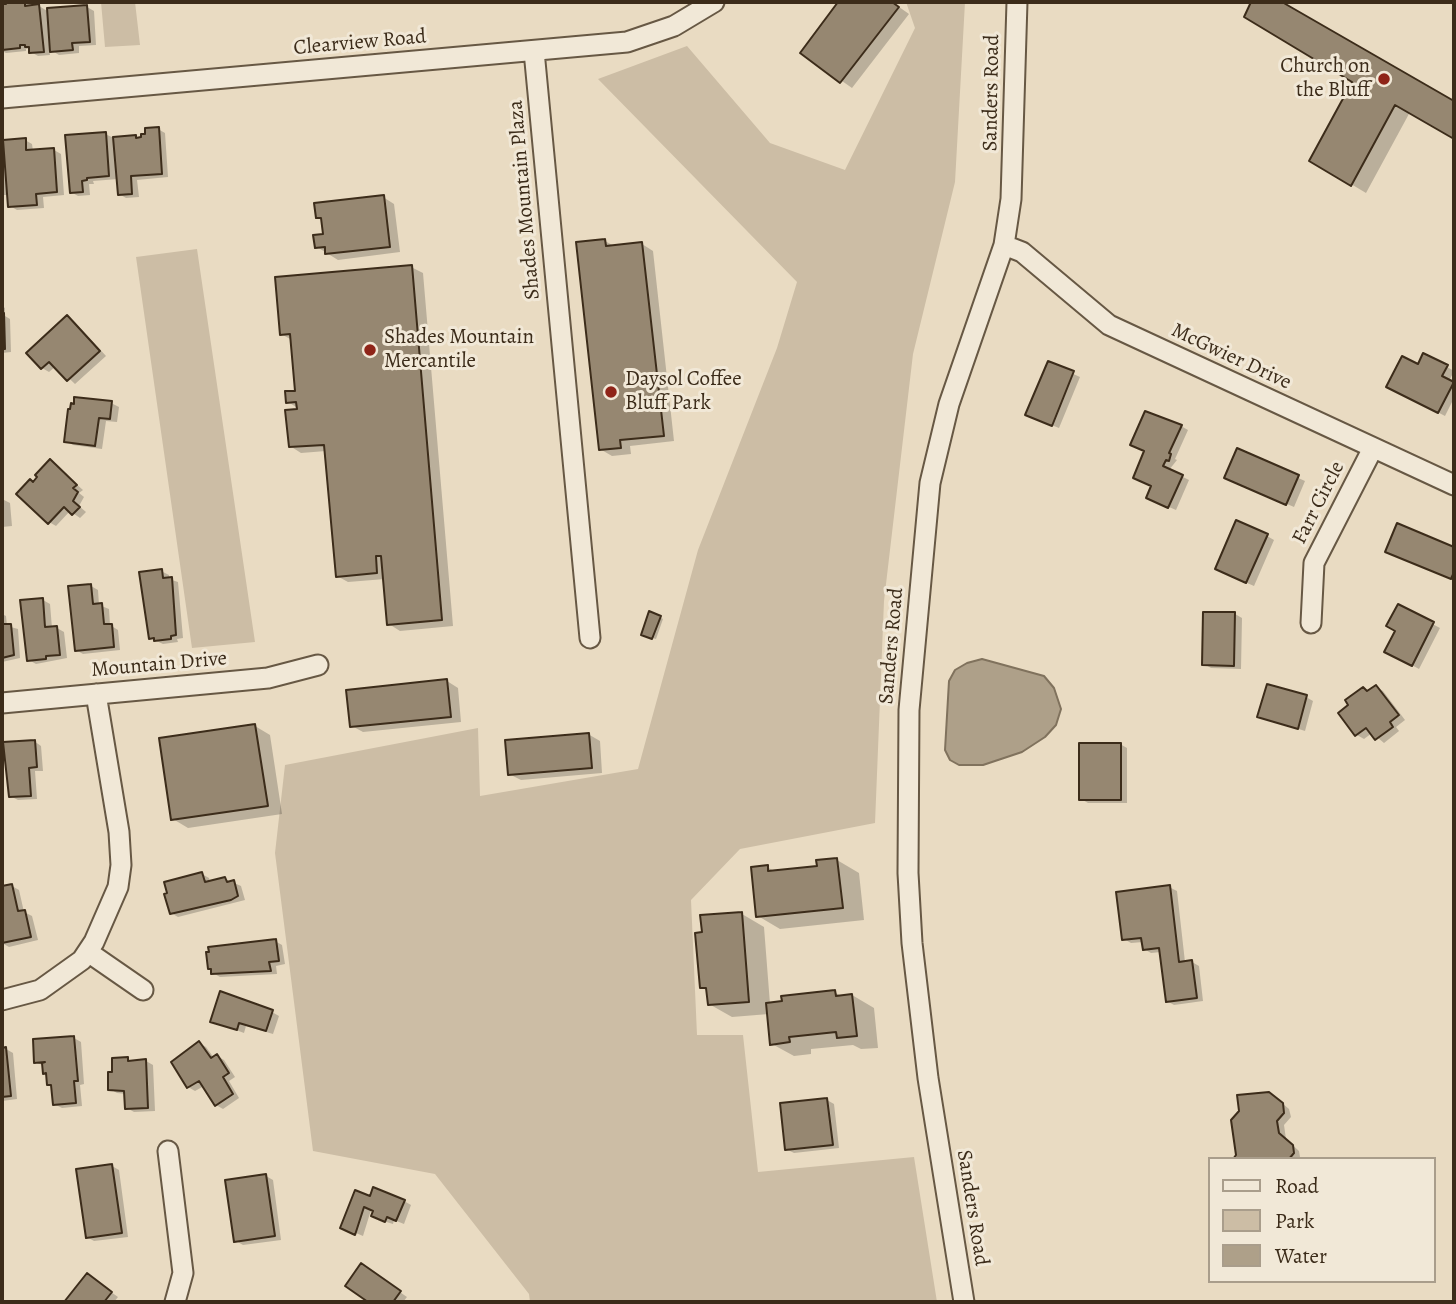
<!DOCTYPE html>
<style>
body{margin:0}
#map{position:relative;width:1456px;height:1304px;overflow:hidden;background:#e9dbc2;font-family:Alegreya,serif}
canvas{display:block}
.frame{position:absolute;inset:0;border:4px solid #3c2c1a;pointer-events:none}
.legend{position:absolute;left:1208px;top:1157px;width:228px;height:126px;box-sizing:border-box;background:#f1e8d7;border:2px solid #a99d8b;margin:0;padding:9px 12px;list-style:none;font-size:21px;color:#3c2c1a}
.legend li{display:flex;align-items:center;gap:14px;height:35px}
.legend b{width:35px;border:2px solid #a99d8b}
</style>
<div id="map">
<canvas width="1456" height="1304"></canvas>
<div class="frame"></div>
<ul class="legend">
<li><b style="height:9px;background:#f1e8d7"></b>Road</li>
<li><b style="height:19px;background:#ccbda5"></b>Park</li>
<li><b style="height:19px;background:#aea089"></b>Water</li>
</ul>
</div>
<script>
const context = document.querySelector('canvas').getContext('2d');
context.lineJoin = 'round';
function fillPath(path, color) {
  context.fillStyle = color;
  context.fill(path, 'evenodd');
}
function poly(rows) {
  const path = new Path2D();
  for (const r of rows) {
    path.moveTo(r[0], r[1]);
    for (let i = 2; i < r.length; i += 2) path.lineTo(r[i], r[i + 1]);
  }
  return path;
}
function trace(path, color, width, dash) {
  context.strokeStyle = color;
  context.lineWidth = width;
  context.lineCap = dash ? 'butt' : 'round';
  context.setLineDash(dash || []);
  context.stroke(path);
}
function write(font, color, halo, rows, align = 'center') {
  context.font = font + ' Alegreya,serif';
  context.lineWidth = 6;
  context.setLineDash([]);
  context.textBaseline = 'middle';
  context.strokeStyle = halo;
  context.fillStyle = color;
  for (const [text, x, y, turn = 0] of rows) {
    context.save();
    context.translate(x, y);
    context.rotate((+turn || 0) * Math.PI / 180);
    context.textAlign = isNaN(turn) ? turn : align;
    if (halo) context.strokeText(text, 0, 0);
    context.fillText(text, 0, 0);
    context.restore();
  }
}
const green = poly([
 [101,2,135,2,140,45,105,47],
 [906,2,965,2,955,182,913,354,884,601,875,823,740,849,691,900,697,1035,743,1035,758,1172,914,1157,937,1302,530,1302,529,1294,435,1174,313,1151,275,853,285,765,478,728,480,796,638,769,698,550,777,348,797,282,598,79,687,46,770,143,845,170,915,28],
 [197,249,255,642,192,648,136,257]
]);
const water = poly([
 [982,659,1044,676,1054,688,1061,709,1056,725,1045,737,1022,752,983,765,959,765,950,760,945,750,949,681,955,670,967,663,982,659]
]);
const shadow = poly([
 [7,2,31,2,31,7,39,6,49,12,87,7,94,11,96,45,79,46,79,53,59,55,49,49,50,55,38,56,31,52,31,48,26,49,26,51,6,53,2,51,2,6,8,5],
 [841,2,892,2,909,14,852,88,802,53],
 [1253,2,1278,2,1454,103,1454,137,1410,112,1366,193,1351,184,1355,81,1246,16],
 [158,129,165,133,168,177,137,180,139,197,126,198,119,194,118,179,93,181,94,184,89,184,90,195,78,196,71,192,105,134,114,138,136,137,140,139],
 [25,140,32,144,33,151,54,150,61,154,64,195,43,197,44,208,17,210,10,206,9,195,2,195,2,159,6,162],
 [383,197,394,204,400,252,338,260,317,247,325,235,323,220,318,217],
 [605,241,616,247,642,244,653,251,674,441,630,446,631,454,612,456,600,449],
 [411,267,423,273,453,626,400,631,389,624,385,579,348,582,337,576,326,451,301,453,290,446,301,410,288,402,297,392,292,340,281,334],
 [2,306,5,308,5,316,10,319,11,352,2,353],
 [67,317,74,321,106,356,75,384,56,366,49,372,42,368],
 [1049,363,1080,377,1059,428,1034,418],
 [1418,366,1447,367,1454,371,1449,381,1454,384,1454,398,1445,416,1395,390],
 [111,403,119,407,117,422,106,421,102,449,73,445,66,441],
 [1181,426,1188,430,1175,459,1177,460,1169,470,1189,480,1176,510,1155,501,1153,486],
 [1238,451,1305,481,1294,507,1234,481],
 [50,461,83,490,79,493,84,497,79,506,86,512,80,518,70,511,56,526,49,522,34,483],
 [2,499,10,503,12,526,2,527],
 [1267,536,1274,540,1254,586,1224,573],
 [161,571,169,575,169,579,178,582,183,638,177,639,178,642,163,644,150,638],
 [91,586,98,590,99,605,109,609,110,625,118,630,120,650,83,654,76,650],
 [43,600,50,604,52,628,57,628,64,632,67,658,36,664,29,660],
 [1398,606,1440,628,1419,669,1386,651,1397,631],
 [2,614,6,616,7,626,18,629,20,658,2,662],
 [1235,614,1242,618,1241,669,1211,668,1204,664],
 [660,617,663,619,656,639,646,636],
 [447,681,458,688,461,722,363,732,352,726],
 [1376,687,1383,691,1405,720,1396,727,1399,731,1384,743,1372,733,1364,739,1357,735,1351,705,1363,689,1369,692],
 [1306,697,1313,701,1305,731,1259,716],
 [255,726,270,735,282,814,188,828,173,819],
 [588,734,600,741,602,773,521,780,509,774],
 [34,741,41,746,43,771,35,771,37,799,18,800,10,796],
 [1120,744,1127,748,1127,803,1088,803,1081,799],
 [837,860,859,873,864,920,780,929,758,916,767,867,776,872,819,867],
 [202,874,209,878,210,883,225,879,241,886,245,900,178,917,171,913],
 [12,886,19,890,24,912,32,916,38,940,9,947,2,943,2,888],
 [1169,887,1177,891,1185,962,1192,962,1199,966,1203,1001,1174,1005,1167,1001,1161,952,1151,953,1144,949,1143,942,1131,943,1124,939],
 [742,914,764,927,770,1004,834,992,843,997,852,995,874,1008,878,1048,861,1049,853,1045,811,1049,811,1054,794,1056,772,1044,769,1014,732,1017,709,1004,708,991,701,987],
 [275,941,282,945,285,964,276,966,277,974,220,977,213,973],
 [272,1012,279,1016,273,1034,246,1026,244,1033,212,1021],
 [74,1038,81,1042,84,1084,80,1085,82,1106,62,1108,54,1104,53,1085,48,1083,44,1066,36,1062],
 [199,1043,206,1047,214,1058,217,1056,224,1060,235,1077,229,1081,239,1098,223,1109,216,1105,204,1086,195,1091,188,1087],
 [6,1049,13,1053,17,1099,2,1101,2,1050],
 [128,1059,133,1062,146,1061,153,1065,155,1111,134,1112,127,1108,126,1094,117,1093,110,1089,114,1074],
 [1276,1098,1289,1109,1291,1117,1284,1125,1286,1139,1299,1151,1300,1157,1235,1159],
 [827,1100,834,1104,839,1148,794,1153,786,1149],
 [112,1166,119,1170,128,1237,94,1241,87,1237],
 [266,1176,273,1180,281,1240,243,1245,236,1241],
 [371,1198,404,1201,411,1205,404,1224,394,1220,393,1224,380,1220,371,1210,363,1236,342,1227],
 [368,1270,407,1297,403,1302,371,1302,348,1286],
 [87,1275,118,1297,114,1302,66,1302]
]);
const building = poly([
 [6,2,25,2,25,6,39,4,44,52,29,53,29,47,25,47,25,45,20,45,20,48,2,50,2,4,6,4,6,2],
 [838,2,892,2,899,7,840,83,800,53,838,2],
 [1251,2,1282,2,1454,101,1454,139,1395,105,1351,186,1309,161,1352,82,1244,17,1251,2],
 [87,5,90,42,72,43,73,50,50,52,47,8,87,5],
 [159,127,162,174,131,176,132,194,118,195,113,137,136,135,136,138,141,137,141,134,145,134,145,128,159,127],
 [106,132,109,176,87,178,87,180,82,181,83,192,70,193,65,135,106,132],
 [26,138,26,150,54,148,57,192,36,194,37,205,8,207,3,140,26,138],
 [384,195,390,247,325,254,325,247,315,248,313,235,323,234,321,218,316,218,314,203,384,195],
 [605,239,606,246,642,242,664,436,620,440,621,448,599,450,576,242,605,239],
 [412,265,442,620,387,625,381,556,376,556,377,573,336,577,324,445,289,447,285,410,297,409,296,402,286,403,285,391,295,391,290,334,280,335,275,277,412,265],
 [2,313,4,313,5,349,2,349,2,313],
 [67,315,100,351,67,381,49,362,41,369,26,353,67,315],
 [1423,353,1448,365,1442,376,1454,382,1438,413,1386,387,1402,356,1418,364,1423,353],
 [1048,361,1074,371,1052,426,1025,415,1048,361],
 [74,397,112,401,110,419,99,418,95,446,64,442,68,409,70,409,71,403,74,404,74,397],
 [1145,411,1182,425,1169,453,1171,454,1169,461,1166,460,1163,466,1183,475,1168,508,1146,498,1151,486,1133,478,1144,451,1130,445,1145,411],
 [1237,448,1299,475,1286,505,1224,478,1237,448],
 [50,459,77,485,73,488,78,492,73,501,80,507,72,515,64,507,48,524,16,494,30,479,33,482,37,477,35,475,50,459],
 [1236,520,1268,534,1246,583,1215,569,1236,520],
 [1397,523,1454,547,1454,572,1451,579,1385,552,1397,523],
 [162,569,163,578,172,577,176,635,171,636,171,639,154,641,154,638,149,639,139,572,162,569],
 [91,584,93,604,102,603,104,624,112,624,114,647,75,651,68,586,91,584],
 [43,598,45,627,57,626,60,655,46,656,46,659,27,661,20,600,43,598],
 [1398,604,1434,622,1412,666,1384,652,1395,631,1386,626,1398,604],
 [649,611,661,616,652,639,641,635,649,611],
 [1203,612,1235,612,1234,666,1202,665,1203,612],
 [2,624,11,624,14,655,2,658,2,624],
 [447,679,451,717,350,727,346,690,447,679],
 [1267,684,1307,695,1298,729,1257,717,1267,684],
 [1376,685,1399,715,1390,722,1393,727,1375,740,1366,728,1355,736,1338,713,1348,705,1345,700,1363,687,1367,691,1376,685],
 [255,724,268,806,171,820,159,738,255,724],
 [589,733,592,768,508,775,505,740,589,733],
 [35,740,37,767,29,768,31,796,9,797,3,742,35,740],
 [1079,743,1121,743,1121,800,1079,800,1079,743],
 [837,858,843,908,756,917,751,867,768,865,768,871,817,866,816,860,837,858],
 [202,872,205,882,225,877,227,882,234,880,238,896,231,900,170,914,164,894,167,893,164,882,202,872],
 [12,884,18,911,25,910,31,937,2,943,2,886,12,884],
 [1170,885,1179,962,1192,960,1197,998,1166,1002,1159,948,1143,950,1141,938,1122,940,1116,892,1170,885],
 [742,912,749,1002,708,1005,706,988,700,988,695,933,702,932,700,915,742,912],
 [276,939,279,961,269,962,271,971,211,974,211,969,208,969,206,952,209,952,208,947,276,939],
 [835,990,836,996,852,994,857,1036,837,1038,836,1032,789,1037,790,1042,770,1045,766,1003,782,1001,781,996,835,990],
 [220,991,273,1010,266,1031,239,1023,237,1030,210,1022,220,991],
 [74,1036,78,1081,74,1081,76,1103,53,1105,51,1085,47,1085,46,1073,43,1074,42,1063,45,1062,34,1063,33,1039,74,1036],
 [199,1041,211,1058,217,1054,229,1073,223,1077,233,1094,215,1106,199,1081,187,1088,171,1062,199,1041],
 [6,1047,11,1096,2,1097,2,1048,6,1047],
 [128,1057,128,1061,146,1059,148,1108,125,1109,124,1091,108,1090,108,1072,112,1072,112,1058,128,1057],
 [1269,1092,1283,1103,1284,1113,1277,1121,1279,1133,1293,1145,1294,1153,1289,1159,1233,1159,1236,1155,1231,1120,1239,1111,1237,1095,1269,1092],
 [827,1098,833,1145,785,1150,780,1103,827,1098],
 [112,1164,122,1233,86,1238,76,1169,112,1164],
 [266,1174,275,1236,234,1242,225,1180,266,1174],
 [373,1187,405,1200,396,1221,387,1217,385,1222,371,1216,373,1211,364,1207,355,1235,340,1228,355,1190,370,1196,373,1187],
 [361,1263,401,1291,393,1302,368,1302,345,1286,361,1263],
 [87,1273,112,1292,104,1302,64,1302,87,1273]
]);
const minor = poly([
 [534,51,590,638],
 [2,98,627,42,674,26,714,2],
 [1004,245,1022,252,1109,325,1454,485],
 [1311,623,1314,563,1373,448],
 [2,703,268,678,318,665],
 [88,952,143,990],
 [2,1000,40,990,82,960,94,942,118,887,121,865,119,832,96,694],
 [168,1151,183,1273,175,1302],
 [964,1302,928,1078,912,943,908,873,909,710,930,483,949,404,1004,245,1011,199,1017,2]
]);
const markers = [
 [1384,79,7,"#8f2418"],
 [370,350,7,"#8f2418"],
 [611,392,7,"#8f2418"]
];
const streetNames = [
 ["Clearview Road",360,43,-5],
 ["Sanders Road",992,93,-89],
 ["Shades Mountain Plaza",525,200,-95],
 ["McGwier Drive",1231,357,25],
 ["Farr Circle",1319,503,-63],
 ["Sanders Road",892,646,-85],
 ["Mountain Drive",159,665,-5],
 ["Sanders Road",972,1208,81]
];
const poiNames = [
 ["Church on",1370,67,"right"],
 ["the Bluff",1370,91,"right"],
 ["Shades Mountain",384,338],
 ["Mercantile",384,362],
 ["Daysol Coffee",625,380],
 ["Bluff Park",625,404]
];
fillPath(green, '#ccbda5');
fillPath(water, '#aea089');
trace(water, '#80725d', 2);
fillPath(shadow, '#0003');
fillPath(building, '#968771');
trace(building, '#3c2c1a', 2);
trace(minor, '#675844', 23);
trace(minor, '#f1e8d7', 19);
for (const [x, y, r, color] of markers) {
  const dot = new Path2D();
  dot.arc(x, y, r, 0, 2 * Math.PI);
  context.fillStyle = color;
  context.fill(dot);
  trace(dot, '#f1e8d7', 2.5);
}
write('21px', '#3c2c1a', '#f1e8d7', streetNames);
write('21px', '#3c2c1a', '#f1e8d7', poiNames, 'left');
</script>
